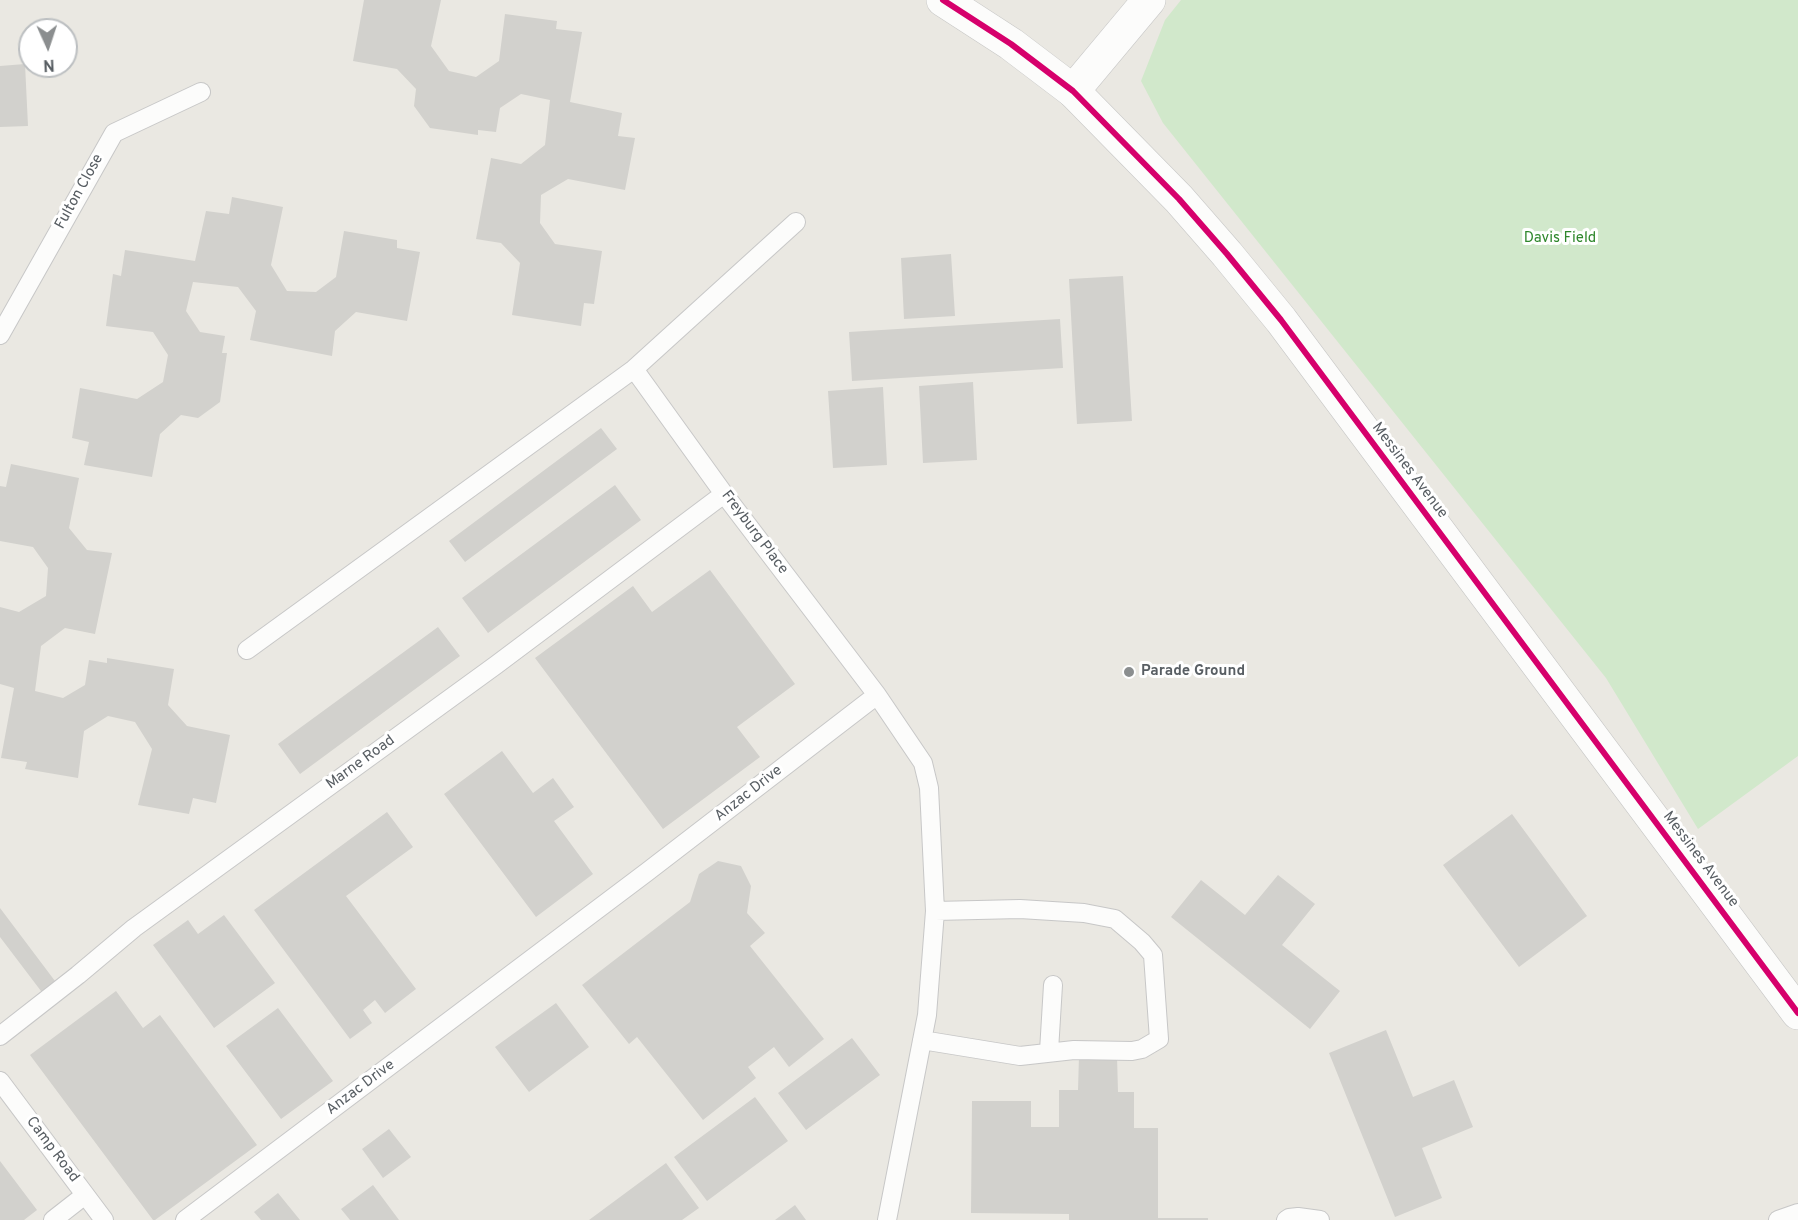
<!DOCTYPE html>
<style>
body{margin:0}
#map{position:relative;width:1798px;height:1220px;overflow:hidden;background:#eae8e2;font-family:Overpass,sans-serif}
canvas{display:block}
.north{position:absolute;left:18px;top:18px;width:60px;height:60px;box-sizing:border-box;background:#fff;border:2px solid #bcbfc1;border-radius:50%;rotate:177deg;font-size:16px;font-weight:700;line-height:24px;text-align:center;color:#585e63}
.north::after{content:'';display:block;margin:auto;width:21px;height:27px;background:#8b8e8f;clip-path:polygon(50% 0,100% 100%,50% 72%,0 100%)}
</style>
<div id="map">
<canvas width="1798" height="1220"></canvas>
<div class="north">N</div>
</div>
<script>
const context = document.querySelector('canvas').getContext('2d');
context.lineJoin = 'round';
function fillPath(path, color) {
  context.fillStyle = color;
  context.fill(path, 'evenodd');
}
function poly(rows) {
  const path = new Path2D();
  for (const r of rows) {
    path.moveTo(r[0], r[1]);
    for (let i = 2; i < r.length; i += 2) path.lineTo(r[i], r[i + 1]);
  }
  return path;
}
function trace(path, color, width, dash) {
  context.strokeStyle = color;
  context.lineWidth = width;
  context.lineCap = dash ? 'butt' : 'round';
  context.setLineDash(dash || []);
  context.stroke(path);
}
function write(font, color, halo, rows, align = 'center') {
  context.font = font + ' Overpass,sans-serif';
  context.lineWidth = 6;
  context.setLineDash([]);
  context.textBaseline = 'middle';
  context.strokeStyle = halo;
  context.fillStyle = color;
  for (const [text, x, y, turn = 0] of rows) {
    context.save();
    context.translate(x, y);
    context.rotate((+turn || 0) * Math.PI / 180);
    context.textAlign = isNaN(turn) ? turn : align;
    if (halo) context.strokeText(text, 0, 0);
    context.fillText(text, 0, 0);
    context.restore();
  }
}
const green = poly([
 [1181,0,1798,0,1798,756,1698,829,1606,678,1163,123,1141,81,1165,20]
]);
const building = poly([
 [364,0,441,0,431,46,449,71,476,77,499,61,505,14,557,21,556,29,582,32,570,102,622,113,618,136,635,138,625,190,568,179,541,195,540,223,555,244,602,251,594,304,584,303,581,326,512,315,520,263,501,243,476,239,491,158,521,164,545,145,550,100,521,94,500,108,496,132,478,130,478,135,430,128,414,106,416,89,397,69,353,61],
 [25,64,28,126,0,127,0,66],
 [232,197,283,207,271,265,287,291,316,292,336,277,344,231,397,240,397,248,420,252,407,321,356,312,335,331,332,356,250,340,256,311,238,287,193,282,186,311,200,332,225,336,222,353,227,353,220,402,198,418,181,415,160,434,152,477,84,465,89,442,72,438,80,388,137,399,163,382,168,355,153,332,106,326,113,274,121,276,125,250,195,261,206,211,229,214],
 [951,254,955,316,904,319,901,258],
 [1123,276,1132,421,1077,424,1069,279],
 [1060,319,1063,368,852,381,849,332],
 [973,382,977,460,923,463,919,386],
 [883,387,887,465,833,468,828,391],
 [601,428,617,449,465,562,449,541],
 [11,464,79,478,69,528,87,550,112,553,95,634,65,628,41,646,35,691,63,698,85,685,89,660,107,663,107,658,174,669,168,705,187,726,230,735,216,803,193,798,189,814,138,805,152,749,135,722,108,716,84,731,78,778,25,769,27,762,1,758,14,688,0,684,0,607,19,612,46,596,48,568,33,547,0,541,0,486,6,487],
 [615,485,641,520,488,633,462,598],
 [710,570,795,684,737,727,760,757,663,829,535,658,633,586,652,612],
 [438,627,460,656,300,774,278,744],
 [502,751,533,793,553,778,574,807,554,821,593,874,536,917,444,794],
 [387,812,413,847,346,896,416,989,385,1013,375,1000,363,1010,372,1023,350,1039,254,910],
 [1512,814,1587,916,1519,967,1443,865],
 [718,861,741,866,751,886,747,913,765,933,750,946,824,1039,789,1067,774,1047,748,1067,756,1078,703,1120,637,1037,629,1044,582,985,690,902,699,874],
 [1278,875,1315,904,1282,945,1340,991,1310,1029,1171,917,1201,880,1245,915],
 [0,908,58,985,44,995,0,937],
 [224,915,275,983,214,1028,153,945,188,920,198,934],
 [116,991,143,1028,160,1015,257,1145,155,1220,153,1220,30,1055],
 [556,1003,589,1047,529,1092,495,1047],
 [278,1008,333,1081,281,1119,226,1046],
 [1386,1030,1413,1097,1454,1080,1473,1127,1422,1148,1442,1198,1395,1217,1329,1053],
 [852,1038,880,1075,806,1130,778,1093],
 [1079,1056,1117,1056,1118,1092,1134,1092,1134,1128,1158,1128,1158,1218,1208,1218,1208,1220,1069,1220,1069,1214,971,1213,972,1101,1031,1101,1031,1127,1059,1127,1059,1090,1078,1090],
 [755,1097,788,1141,707,1201,674,1157],
 [389,1129,411,1157,383,1178,362,1149],
 [0,1161,37,1210,24,1220,0,1220],
 [666,1163,699,1208,682,1220,589,1220],
 [373,1185,399,1220,350,1220,341,1209],
 [278,1193,300,1220,261,1220,254,1212],
 [795,1205,806,1220,775,1220]
]);
const lane = poly([
 [0,335,114,133,201,92],
 [634,369,724,494,877,695,923,763,929,788,935,911,927,1015,887,1220],
 [247,650,634,369,796,222],
 [0,1036,78,975,134,928,496,665,724,494],
 [922,1040,1020,1056,1074,1050,1132,1051,1142,1049,1159,1039,1153,955,1142,942,1115,919,1084,913,1020,909,935,911],
 [1049,1051,1053,985],
 [0,1081,104,1220],
 [53,1220,85,1195],
 [185,1220,647,872,877,695],
 [1286,1220,1289,1218,1298,1217,1320,1220],
 [1778,1220,1798,1213]
]);
const street = poly([
 [1073,91,1149,0]
]);
const secondary = poly([
 [943,0,1011,44,1073,91,1179,199,1227,254,1281,320,1798,1013]
]);
const cycleway = poly([
 [943,0,1011,44,1073,91,1179,199,1227,254,1281,320,1798,1013]
]);
const markers = [
 [1129,672,6,"#8b8e8f"]
];
const streetNames = [
 ["Fulton Close",80,192,-61],
 ["Messines Avenue",1409,471,53],
 ["Freyburg Place",754,533,53],
 ["Marne Road",361,763,-36],
 ["Anzac Drive",749,794,-38],
 ["Messines Avenue",1700,860,53],
 ["Anzac Drive",361,1088,-37],
 ["Camp Road",52,1150,53]
];
const parkNames = [
 ["Davis Field",1560,239]
];
const poiNames = [
 ["Parade Ground",1141,672]
];
fillPath(green, '#d1e8cb');
fillPath(building, '#d2d1cd');
trace(lane, '#c7c7c7', 20);
trace(street, '#c7c7c7', 34);
trace(secondary, '#c7c7c6', 34);
trace(lane, '#fcfcfb', 18);
trace(street, '#fcfcfb', 33);
trace(secondary, '#fcfcfb', 33);
trace(cycleway, '#d6006c', 6);
for (const [x, y, r, color] of markers) {
  const dot = new Path2D();
  dot.arc(x, y, r, 0, 2 * Math.PI);
  context.fillStyle = color;
  context.fill(dot);
  trace(dot, '#fff', 2);
}
write('15px', '#585e63', '#fff', streetNames);
write('15px', '#2f872c', '#fff', parkNames);
write('bold 15px', '#585e63', '#fff', poiNames, 'left');
</script>
